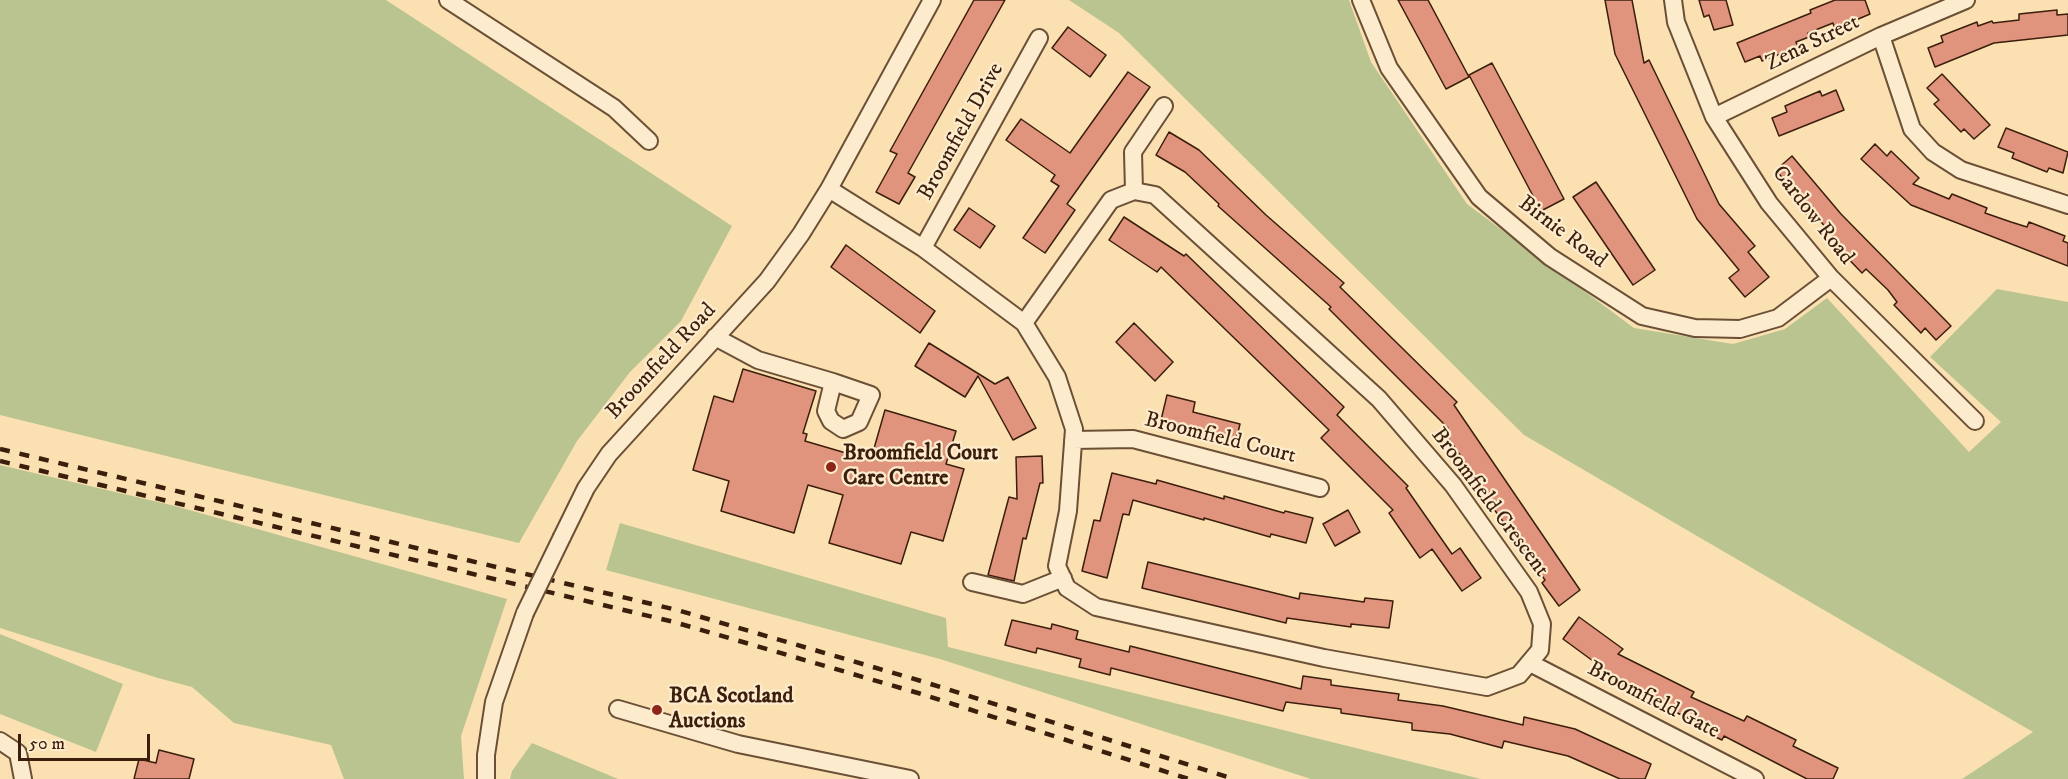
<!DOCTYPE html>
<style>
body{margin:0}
#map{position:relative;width:2068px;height:779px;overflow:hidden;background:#fbe1b2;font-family:"IM FELL DW Pica",serif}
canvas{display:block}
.scale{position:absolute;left:18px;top:734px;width:132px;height:27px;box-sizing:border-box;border:3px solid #3b1e0c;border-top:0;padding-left:8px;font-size:18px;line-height:21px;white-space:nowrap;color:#3b1e0c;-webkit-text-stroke:4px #fceccd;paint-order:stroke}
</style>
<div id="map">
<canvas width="2068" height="779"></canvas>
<div class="scale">50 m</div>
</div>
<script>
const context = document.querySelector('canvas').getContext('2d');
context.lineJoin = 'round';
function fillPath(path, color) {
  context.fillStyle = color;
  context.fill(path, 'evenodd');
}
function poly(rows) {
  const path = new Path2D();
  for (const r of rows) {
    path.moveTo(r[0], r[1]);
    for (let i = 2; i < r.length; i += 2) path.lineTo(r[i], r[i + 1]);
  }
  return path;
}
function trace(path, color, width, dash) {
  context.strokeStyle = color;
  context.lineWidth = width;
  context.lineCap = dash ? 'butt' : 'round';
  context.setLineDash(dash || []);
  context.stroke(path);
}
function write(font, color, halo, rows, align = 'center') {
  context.font = font + ' "IM FELL DW Pica",serif';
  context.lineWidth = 4.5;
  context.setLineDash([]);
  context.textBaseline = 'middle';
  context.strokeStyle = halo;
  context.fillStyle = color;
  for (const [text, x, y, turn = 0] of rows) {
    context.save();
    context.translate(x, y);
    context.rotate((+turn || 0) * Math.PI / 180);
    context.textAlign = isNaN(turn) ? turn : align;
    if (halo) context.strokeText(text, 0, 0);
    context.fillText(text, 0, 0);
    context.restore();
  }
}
const green = poly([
 [0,0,386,0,732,226,681,321,630,372,577,441,519,543,0,415],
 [1069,0,1349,0,1371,62,1467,204,1634,328,1733,344,1785,329,1827,298,1969,452,2001,422,1930,357,1997,289,2068,302,2068,779,1962,779,2033,732,1524,435,1119,33],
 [0,465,175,506,507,599,461,736,464,779,344,779,331,745,234,723,192,687,158,678,0,628],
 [620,523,946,618,948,647,1481,779,1311,779,940,659,606,570],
 [0,634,123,684,96,752,0,714],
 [532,743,618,779,510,779,512,771]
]);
const building = poly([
 [974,0,1005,0,908,173,915,177,899,204,876,192,897,154,890,151,974,0],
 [1398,0,1428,0,1469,77,1446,89,1398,0],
 [1605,0,1632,0,1644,63,1649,60,1719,204,1755,246,1748,252,1769,277,1745,297,1729,278,1739,270,1697,219,1615,54,1605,0],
 [1699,0,1726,0,1733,25,1714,30,1709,15,1704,17,1699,0],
 [1835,0,1865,0,1870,14,1835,29,1833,23,1808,33,1809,37,1796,42,1798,47,1762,61,1760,56,1745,62,1737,43,1811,13,1810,10,1835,0],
 [2057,10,2057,15,2068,14,2068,35,1994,43,1935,67,1928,48,1943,42,1941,36,1977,22,1978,26,1992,21,1993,23,2019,20,2019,14,2057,10],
 [1068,27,1106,55,1090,77,1052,48,1068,27],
 [1492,63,1564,199,1541,211,1469,75,1492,63],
 [1128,72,1150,87,1067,204,1075,210,1045,253,1023,238,1059,186,1051,181,1055,175,1006,140,1021,119,1070,153,1128,72],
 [1942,74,1990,125,1974,139,1964,129,1961,132,1934,104,1939,100,1927,88,1942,74],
 [1836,90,1844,110,1779,136,1772,118,1787,112,1785,106,1820,91,1822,96,1836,90],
 [2006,128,2068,152,2063,173,2049,168,2047,172,2012,158,2014,153,1998,147,2006,128],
 [1169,132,1199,150,1266,215,1344,283,1340,287,1457,402,1454,405,1580,590,1559,606,1542,583,1545,580,1468,473,1471,471,1444,432,1448,428,1329,309,1331,307,1218,206,1219,204,1185,172,1156,155,1169,132],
 [1875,144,1887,156,1891,151,1919,178,1913,184,1949,199,1952,194,1987,208,1985,213,2011,222,2027,227,2029,222,2065,236,2063,241,2068,243,2068,266,1911,205,1861,159,1875,144],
 [1792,156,1841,214,1951,326,1936,340,1925,328,1921,333,1894,305,1897,302,1888,290,1866,269,1862,273,1835,245,1838,242,1811,210,1806,214,1781,184,1785,181,1776,170,1792,156],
 [1596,182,1655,270,1633,285,1573,197,1596,182],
 [969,208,995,226,980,248,954,230,969,208],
 [1124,217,1184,256,1186,254,1344,407,1337,415,1408,486,1406,488,1452,554,1460,548,1481,578,1462,591,1432,549,1420,558,1389,513,1393,510,1321,438,1329,430,1161,267,1157,272,1109,240,1124,217],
 [846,245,935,311,920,333,831,267,846,245],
 [1134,323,1173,362,1155,381,1116,342,1134,323],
 [929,343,995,384,1008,377,1036,428,1013,440,978,376,965,397,915,366,929,343],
 [743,369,816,391,803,433,807,434,805,441,863,458,865,450,873,452,885,410,956,431,946,464,964,469,943,541,911,532,901,564,829,543,843,495,808,485,794,533,721,511,729,481,693,470,714,396,733,402,743,369],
 [1167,395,1195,402,1193,412,1240,424,1235,445,1199,436,1201,430,1161,420,1167,395],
 [1042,456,1043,483,1040,483,1026,539,1023,538,1014,581,988,575,1009,497,1017,499,1016,457,1042,456],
 [1112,473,1156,484,1157,480,1224,499,1224,496,1284,513,1285,511,1313,518,1306,543,1271,534,1270,537,1204,518,1204,520,1133,500,1129,515,1123,514,1107,578,1082,571,1094,520,1100,521,1112,473],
 [1348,510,1360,532,1335,546,1323,524,1348,510],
 [1148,562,1299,599,1300,593,1364,602,1365,598,1393,601,1389,628,1351,624,1351,627,1287,618,1286,623,1142,588,1148,562],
 [1579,617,1623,649,1618,654,1694,692,1691,697,1744,721,1747,716,1796,740,1793,746,1838,768,1833,779,1807,779,1724,736,1722,740,1696,728,1698,723,1618,684,1619,680,1563,639,1579,617],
 [1012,620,1051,629,1052,624,1078,631,1076,639,1129,652,1130,646,1301,689,1303,676,1331,680,1331,685,1399,694,1398,700,1443,706,1523,725,1524,717,1575,729,1651,764,1645,779,1620,779,1568,756,1504,741,1502,748,1450,734,1412,730,1412,723,1341,713,1341,709,1286,702,1283,711,1111,668,1110,675,1079,667,1081,659,1037,648,1036,653,1005,645,1012,620],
 [159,750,194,759,189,779,134,779,139,759,156,763,159,750]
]);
const minor = poly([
 [448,0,614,108,649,141],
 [1361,0,1389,68,1479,197,1550,257,1642,316,1695,328,1740,329,1778,318,1831,278],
 [1673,0,1676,22,1714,117,1769,203,1831,278,1975,421],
 [1881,36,1912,129,1933,152,1961,170,2068,205],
 [1714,117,1881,36,1966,0],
 [829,189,923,248,1024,323,1057,377,1074,429,1068,511,1057,566,1067,588,1096,607,1324,658,1487,687,1519,675,1540,650,1542,624,1529,592,1453,485,1379,399,1155,195,1134,191,1111,200,1024,323],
 [1134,191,1133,152,1164,106],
 [923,248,1039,38],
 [715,337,758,360,833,382,871,395,859,422,843,429,831,421,826,411,833,382],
 [1073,440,1133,439,1320,488],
 [562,537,586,488,609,454,767,281,801,234,829,189,932,0],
 [972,582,1023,594,1063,578],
 [1530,663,1755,779],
 [618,709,738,744,910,779],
 [0,741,18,753,23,779],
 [486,779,486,755,494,702,525,613]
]);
const rail = poly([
 [0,449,677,610,921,681,1234,779],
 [0,461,674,622,918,693,1189,779]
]);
const minorBridge = poly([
 [525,613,562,537]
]);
const markers = [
 [831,467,6,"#8f2418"],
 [657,710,6,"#8f2418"]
];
const streetNames = [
 ["Zena Street",1813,44,-26],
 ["Broomfield Drive",962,132,-61],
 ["Cardow Road",1812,216,52],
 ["Birnie Road",1562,233,37],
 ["Broomfield Road",662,362,-47],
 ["Broomfield Court",1220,439,14],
 ["Broomfield Crescent",1489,503,53],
 ["Broomfield Gate",1653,701,27]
];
const poiNames = [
 ["Broomfield Court",843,454],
 ["Care Centre",843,479],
 ["BCA Scotland",669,697],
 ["Auctions",669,722]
];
fillPath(green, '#bac490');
fillPath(building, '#e0947d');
trace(building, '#3b1e0c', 1.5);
trace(minor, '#6b4f36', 20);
trace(minor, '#fceccd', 16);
trace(rail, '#3b1e0c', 4.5, [10, 10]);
trace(minorBridge, '#6b4f36', 20, []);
trace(minorBridge, '#fceccd', 16);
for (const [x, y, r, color] of markers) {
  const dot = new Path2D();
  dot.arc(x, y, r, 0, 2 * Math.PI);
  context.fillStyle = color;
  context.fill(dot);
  trace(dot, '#fceccd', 2);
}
write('22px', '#3b1e0c', '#fceccd', streetNames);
write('bold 22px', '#3b1e0c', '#fceccd', poiNames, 'left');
</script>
